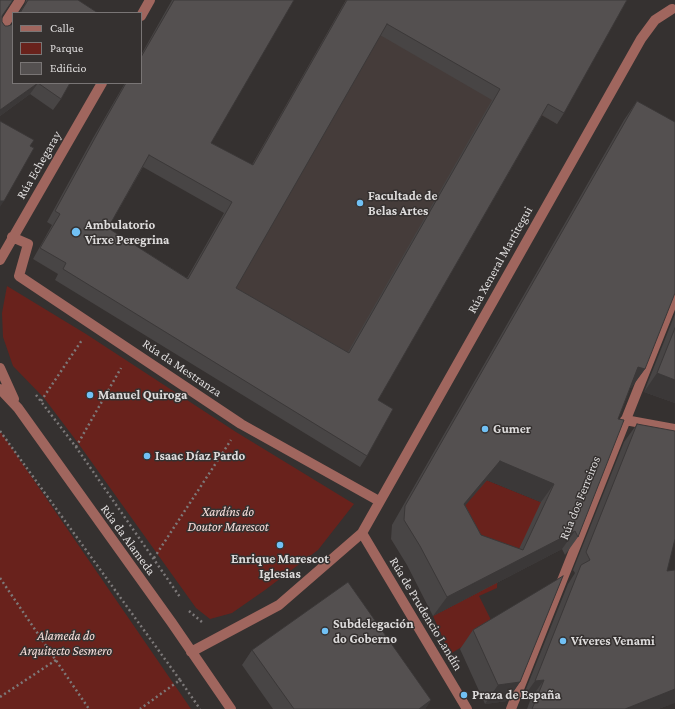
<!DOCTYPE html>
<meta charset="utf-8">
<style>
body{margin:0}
#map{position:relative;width:675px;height:709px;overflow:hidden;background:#353130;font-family:"Crimson Pro",serif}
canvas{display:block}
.legend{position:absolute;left:12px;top:12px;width:130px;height:72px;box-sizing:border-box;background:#353130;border:1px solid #797575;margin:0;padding:5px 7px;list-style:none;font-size:12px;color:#dedcdc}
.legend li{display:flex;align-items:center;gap:8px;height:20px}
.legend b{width:20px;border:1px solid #797575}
</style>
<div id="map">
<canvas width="675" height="709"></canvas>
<ul class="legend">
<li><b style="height:5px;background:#a0665e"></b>Calle</li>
<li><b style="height:11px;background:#69221c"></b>Parque</li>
<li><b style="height:11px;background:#545050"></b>Edificio</li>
</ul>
</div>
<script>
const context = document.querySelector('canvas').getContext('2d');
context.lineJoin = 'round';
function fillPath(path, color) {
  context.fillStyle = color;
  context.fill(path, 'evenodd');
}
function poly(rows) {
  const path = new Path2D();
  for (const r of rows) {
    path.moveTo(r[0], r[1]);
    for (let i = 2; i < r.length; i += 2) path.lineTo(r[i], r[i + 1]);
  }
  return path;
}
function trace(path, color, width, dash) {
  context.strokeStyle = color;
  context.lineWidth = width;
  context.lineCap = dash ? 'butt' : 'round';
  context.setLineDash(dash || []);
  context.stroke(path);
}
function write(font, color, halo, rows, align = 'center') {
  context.font = font + ' "Crimson Pro",serif';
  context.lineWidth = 3;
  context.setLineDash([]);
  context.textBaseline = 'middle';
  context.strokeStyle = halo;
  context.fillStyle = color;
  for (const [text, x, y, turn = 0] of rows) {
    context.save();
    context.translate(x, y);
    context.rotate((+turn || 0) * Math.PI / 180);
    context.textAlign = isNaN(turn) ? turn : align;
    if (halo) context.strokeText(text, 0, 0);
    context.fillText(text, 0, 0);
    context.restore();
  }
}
const built = poly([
 [346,0,578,83,557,124,541,115,371,411,181,289]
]);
const green = poly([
 [7,286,86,334,236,432,354,504,318,550,265,590,232,613,210,619,196,608,78,443,44,398,13,366,3,337,2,313],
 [0,431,191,709,0,709],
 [486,480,545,504,509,569,498,565,497,588,479,596,502,642,485,633,450,654,433,616,479,592,451,522]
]);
const path = poly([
 [36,395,76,447,180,597],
 [41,401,82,340],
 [0,431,180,680,140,709],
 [76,447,121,368],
 [154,558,231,440],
 [0,578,89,709],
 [189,611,203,623],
 [180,680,200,709],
 [0,697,56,660]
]);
const minor = poly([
 [141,16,150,0],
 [0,31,20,0],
 [12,237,28,244,19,276,241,424,379,501],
 [0,260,102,83],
 [0,368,14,399],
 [0,389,18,408,172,623,231,709],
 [625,420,675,429],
 [362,533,467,709],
 [191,652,279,605,362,533,641,39,655,20,672,9],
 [511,709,675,296]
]);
const wall = poly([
 [0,0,2,16,2,22,5,26,8,26,12,24,13,23,13,83,70,83,61,99,53,110,30,94,0,116],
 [26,0,78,0,98,13,19,13,25,4],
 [172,0,294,0,211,143,252,165,346,0,627,0,564,113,557,124,542,115,378,400,367,456,360,467,55,280,58,274,33,259,52,225,47,222,93,138,125,83,141,83,141,55],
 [380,35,492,100,348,352,236,288],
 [143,167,224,213,187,278,108,228],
 [637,101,645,369,631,388,630,388,618,419,578,537,565,555,562,549,433,616,407,565,391,539,392,525,624,120],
 [487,480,541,502,519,549,481,535,465,505],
 [675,314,675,403,644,392],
 [637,424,674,541,667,571,669,705,658,709,527,709,531,698,522,699,568,584,575,573,573,570,624,442],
 [473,630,520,682,507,701,485,704,460,649],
 [252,650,431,700,425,709,273,709,242,665]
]);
const shadedWall = poly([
 [38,83,30,94,0,116,0,110],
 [0,201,4,201,0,207],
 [638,367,645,369,631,388,625,386],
 [657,373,675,380,675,403,644,392],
 [500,461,554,484,541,502,487,480,451,522,464,504],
 [575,531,562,549,433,616,447,597],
 [544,680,531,698,522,699,535,681],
 [520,682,507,701,485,704,498,685],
 [675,689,675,703,658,709,625,709],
 [431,700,425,709,419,709]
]);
const building = poly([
 [0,0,13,0,2,16,2,22,5,26,8,26,13,24,13,83,70,83,61,99,38,83,0,110,0,0],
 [28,0,78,0,98,13,20,13,28,0],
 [174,0,294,0,211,143,253,165,347,0,627,0,564,113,548,104,378,400,393,409,367,456,63,269,66,263,40,248,60,214,55,211,101,127,126,83,141,83,141,57,174,0],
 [387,24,500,89,349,353,236,288,387,24],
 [149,155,232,202,188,279,108,228,149,155],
 [637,101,675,122,675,293,645,369,638,367,618,419,624,420,578,537,575,531,447,597,420,546,404,520,405,506,637,101],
 [500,461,554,484,523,550,481,535,464,504,500,461],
 [0,121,34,140,30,146,34,148,4,201,0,201,0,121],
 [675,328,675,380,657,373,675,328],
 [637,424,675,431,675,539,667,571,675,570,675,689,625,709,532,709,544,680,535,681,581,565,590,560,586,552,637,424],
 [563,576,520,682,498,685,473,630,563,576],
 [348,582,431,700,419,709,294,709,252,650,348,582]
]);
const markers = [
 [360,203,4,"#71c1f5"],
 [76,232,5,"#71c1f5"],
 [90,395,4,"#71c1f5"],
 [485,429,4,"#71c1f5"],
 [147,456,4,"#71c1f5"],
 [280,545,4,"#71c1f5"],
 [325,631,4,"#71c1f5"],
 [563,641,4,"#71c1f5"],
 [464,695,4,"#71c1f5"]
];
const streetNames = [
 ["Rúa Echegaray",39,165,-60],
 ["Rúa Xeneral Martitegui",500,260,-61],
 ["Rúa da Mestranza",182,368,34],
 ["Rúa dos Ferreiros",580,498,-68],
 ["Rúa da Alameda",128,540,54],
 ["Rúa de Prudencio Landín",426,614,59]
];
const poiNames = [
 ["Facultade de",368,196],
 ["Belas Artes",368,211],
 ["Ambulatorio",85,225],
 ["Virxe Peregrina",85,240],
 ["Manuel Quiroga",98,395],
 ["Gumer",493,429],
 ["Isaac Díaz Pardo",155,456],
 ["Enrique Marescot",280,559,"center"],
 ["Iglesias",280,574,"center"],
 ["Subdelegación",333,624],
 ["do Goberno",333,639],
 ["Víveres Venami",571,641],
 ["Praza de España",472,695]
];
const parkNames = [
 ["Xardíns do",228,512],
 ["Doutor Marescot",228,527],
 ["Alameda do",66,636],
 ["Arquitecto Sesmero",66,651]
];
fillPath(built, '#453c3a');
fillPath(green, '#69221c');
trace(path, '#7d7979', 2.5, [2, 3]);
trace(minor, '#a0665e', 10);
fillPath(wall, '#484545');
fillPath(shadedWall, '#3b3838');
fillPath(building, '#545050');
trace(building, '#3b3838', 1);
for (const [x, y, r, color] of markers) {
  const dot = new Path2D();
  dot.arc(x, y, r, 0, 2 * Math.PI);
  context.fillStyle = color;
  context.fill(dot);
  trace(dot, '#353130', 1.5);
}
write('13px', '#dedcdc', '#353130', streetNames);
write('bold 13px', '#dedcdc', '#353130', poiNames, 'left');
write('italic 13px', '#f7deda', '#353130', parkNames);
</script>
